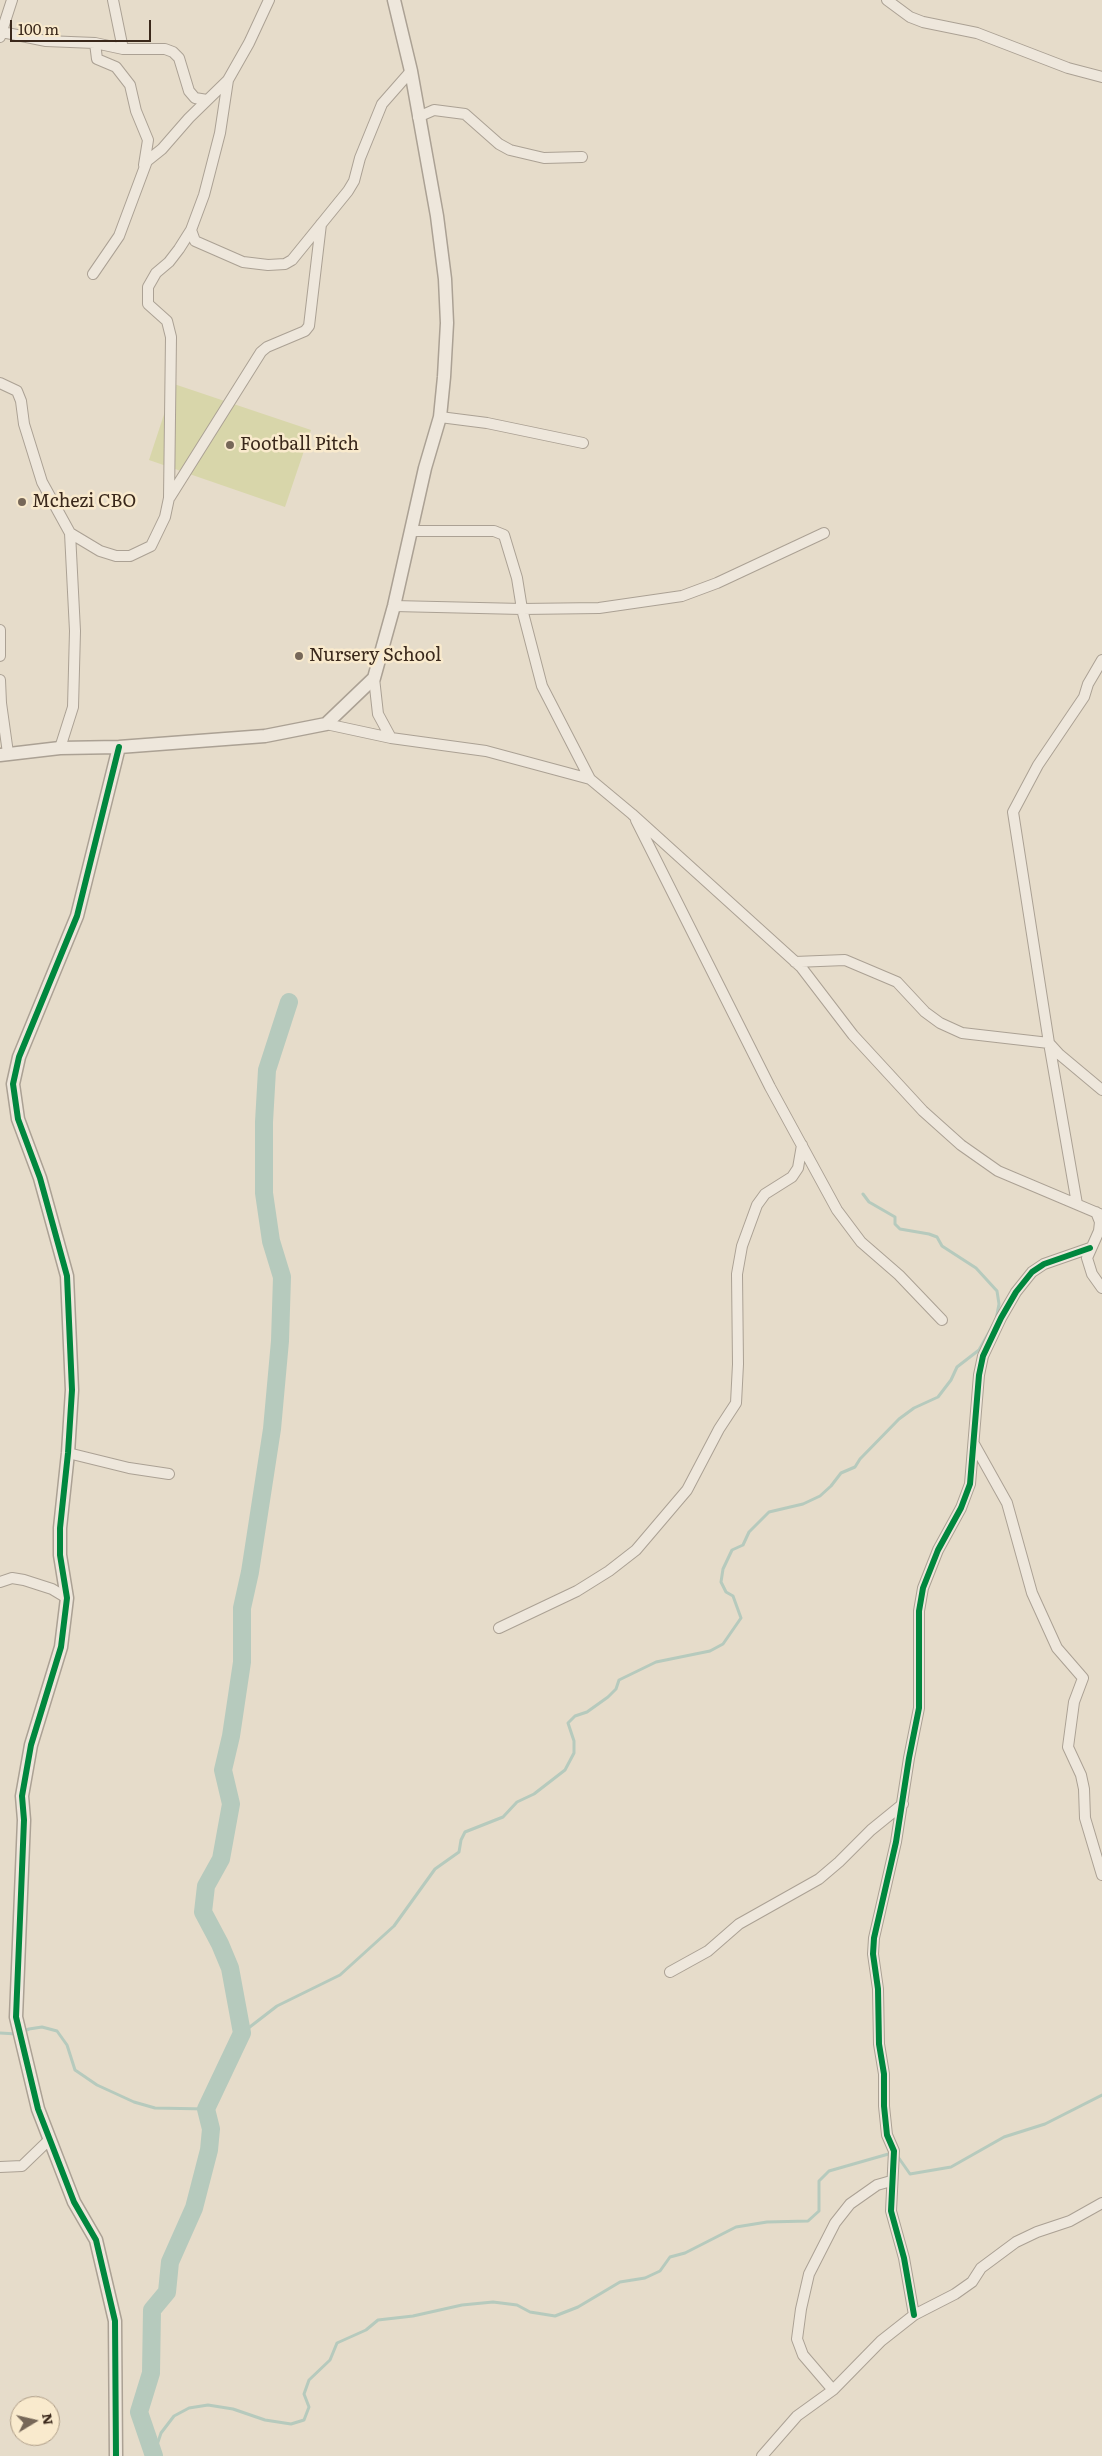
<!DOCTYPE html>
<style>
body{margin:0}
#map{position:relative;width:1102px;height:2456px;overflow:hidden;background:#e6dcca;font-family:Literata,serif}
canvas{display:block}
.north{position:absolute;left:10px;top:2396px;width:50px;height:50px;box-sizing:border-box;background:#f9eacd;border:1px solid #ad9c86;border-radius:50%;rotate:81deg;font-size:14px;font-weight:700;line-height:20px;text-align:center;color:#3a281b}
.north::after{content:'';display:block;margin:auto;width:18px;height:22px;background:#766758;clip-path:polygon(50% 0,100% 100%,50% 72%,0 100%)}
.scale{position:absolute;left:10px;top:20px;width:141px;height:22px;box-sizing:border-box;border:2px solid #3a281b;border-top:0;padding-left:6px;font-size:15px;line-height:18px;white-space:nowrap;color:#3a281b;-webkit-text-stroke:4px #f9eacd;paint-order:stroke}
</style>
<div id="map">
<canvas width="1102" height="2456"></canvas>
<div class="north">N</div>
<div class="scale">100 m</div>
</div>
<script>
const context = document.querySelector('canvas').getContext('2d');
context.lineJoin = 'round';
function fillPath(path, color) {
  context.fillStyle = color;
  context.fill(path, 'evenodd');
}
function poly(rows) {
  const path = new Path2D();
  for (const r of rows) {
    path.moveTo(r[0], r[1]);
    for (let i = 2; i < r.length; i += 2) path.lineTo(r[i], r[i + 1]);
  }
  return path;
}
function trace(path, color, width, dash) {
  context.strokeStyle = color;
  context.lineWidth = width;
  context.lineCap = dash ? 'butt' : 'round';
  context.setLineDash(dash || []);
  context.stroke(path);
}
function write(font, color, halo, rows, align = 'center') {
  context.font = font + ' Literata,serif';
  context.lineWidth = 5;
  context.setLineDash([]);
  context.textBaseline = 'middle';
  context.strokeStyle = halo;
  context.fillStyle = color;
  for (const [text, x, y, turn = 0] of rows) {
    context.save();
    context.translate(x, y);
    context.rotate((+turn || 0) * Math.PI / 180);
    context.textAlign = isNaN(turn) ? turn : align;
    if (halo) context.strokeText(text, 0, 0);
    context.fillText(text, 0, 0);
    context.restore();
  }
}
const green = poly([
 [174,384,311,430,285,507,149,460]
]);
const stream = poly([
 [863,1194,869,1202,895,1217,895,1224,900,1229,929,1234,937,1237,942,1246,976,1268,997,1291,999,1304,996,1320],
 [22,2032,29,2029,42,2027,57,2031,67,2045,75,2070,97,2085,134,2102,155,2108,206,2109],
 [0,2033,17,2034],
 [242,2033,277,2006,340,1975,394,1926,435,1869,459,1852,461,1840,465,1832,503,1817,517,1802,534,1794,565,1770,574,1753,574,1741,568,1723,575,1716,587,1712,608,1697,616,1689,619,1680,656,1662,710,1651,723,1644,741,1618,733,1596,726,1592,721,1582,723,1569,732,1550,743,1545,749,1532,769,1512,803,1504,820,1496,831,1486,841,1473,855,1467,860,1459,899,1419,914,1408,938,1397,951,1380,957,1367,979,1350,993,1325],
 [896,2154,910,2174,951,2167,1004,2137,1045,2124,1102,2095],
 [154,2454,161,2433,174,2416,189,2408,208,2405,233,2409,265,2420,291,2424,304,2420,309,2407,304,2394,309,2380,330,2360,337,2343,366,2330,378,2320,413,2316,462,2305,493,2302,517,2305,530,2312,555,2316,578,2307,620,2282,645,2278,660,2271,670,2257,685,2253,736,2227,767,2222,808,2221,819,2211,819,2181,829,2171,892,2153]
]);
const river = poly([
 [154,2456,139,2412,151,2373,152,2310,167,2292,170,2262,194,2208,209,2150,211,2129,206,2109,242,2033,230,1968,220,1944,203,1912,206,1886,221,1859,231,1804,223,1770,231,1736,242,1662,242,1608,250,1572,272,1429,280,1341,282,1277,271,1241,264,1193,264,1122,267,1070,289,1002]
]);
const minor = poly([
 [113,0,123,49],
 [887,0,910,17,923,22,977,33,1068,68,1102,77],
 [2,32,46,41,95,43,123,49,165,49,173,52,179,58,189,91,195,98,207,100],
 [0,37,12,0],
 [95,43,97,59,116,67,130,85,136,111,148,140,144,165],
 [418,117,434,110,465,114,499,144,510,150,544,158,582,157],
 [191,230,195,241,243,262,268,265,285,264,292,260,348,191,354,181,360,158,382,104,411,71],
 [93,274,119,236,147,161,162,149,189,118,228,80],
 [0,383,17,391,21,401,24,424,42,482,70,533,75,631,73,707,60,748],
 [440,417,487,423,583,443],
 [170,497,261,352,267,347,305,331,309,326,321,224],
 [411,531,494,531,504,535,517,578,522,609,542,686,590,779],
 [70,533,100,551,116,556,130,556,151,546,165,517,169,498,171,337,167,321,148,304,148,287,156,273,169,262,179,249,191,230,204,195,220,133,228,80,249,43,269,0],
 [394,606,522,609,599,608,682,596,717,583,824,533],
 [0,630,0,656],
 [374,678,378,714,391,738],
 [0,680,1,703,8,753],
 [326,724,391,738,486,751,590,779,632,814,801,967,853,1035,923,1111,961,1145,998,1171,1102,1215],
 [636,820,770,1087,837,1210,861,1242,899,1275,942,1320],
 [795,962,845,960,897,982,925,1012,940,1023,962,1033,1049,1043,1059,1054,1102,1090],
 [1077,1204,1049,1043,1013,812,1038,765,1084,697,1088,684,1102,660],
 [1096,1212,1100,1222,1099,1231,1087,1258,1092,1274,1102,1288],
 [974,1444,1007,1503,1032,1593,1057,1648,1083,1678,1074,1702,1068,1747,1081,1775,1084,1789,1085,1818,1102,1875],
 [68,1453,129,1468,169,1474],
 [0,1582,12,1578,24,1580,52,1589,67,1598],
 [499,1628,577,1591,609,1571,636,1550,687,1490,719,1429,736,1403,738,1364,737,1274,742,1246,757,1205,765,1194,792,1177,798,1168,802,1145],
 [670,1972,708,1951,739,1924,819,1879,839,1862,871,1830,903,1804],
 [0,2167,22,2166,50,2139],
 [914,2315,904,2258,891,2211,894,2151,887,2135,884,2106,884,2074,879,2044,878,1989,873,1954,874,1938,896,1842,909,1758,919,1708,919,1611,923,1588,938,1550,961,1508,970,1484,979,1375,983,1356,1001,1318,1016,1292,1032,1272,1044,1264,1090,1248],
 [833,2390,803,2355,797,2339,801,2309,809,2274,835,2223,850,2204,877,2185,891,2181],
 [762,2456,797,2416,833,2390,881,2341,914,2315,955,2294,972,2282,981,2268,1016,2242,1037,2232,1070,2221,1102,2203]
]);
const tertiary = poly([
 [0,755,60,748,119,747,265,736,326,724,374,678,394,606,425,468,440,417,444,377,447,323,445,279,437,216,411,71,394,0],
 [116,2456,115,2321,96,2240,74,2202,38,2109,16,2017,24,1820,22,1796,31,1745,61,1647,67,1598,60,1555,60,1528,68,1453,72,1390,67,1276,40,1178,18,1119,13,1084,19,1057,77,916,119,747]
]);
const cycleway = poly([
 [914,2315,904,2258,891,2211,894,2151,887,2135,884,2106,884,2074,879,2044,878,1989,873,1954,874,1938,896,1842,909,1758,919,1708,919,1611,923,1588,938,1550,961,1508,970,1484,979,1375,983,1356,1001,1318,1016,1292,1032,1272,1044,1264,1090,1248],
 [116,2456,115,2321,96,2240,74,2202,38,2109,16,2017,24,1820,22,1796,31,1745,61,1647,67,1598,60,1555,60,1528,68,1453,72,1390,67,1276,40,1178,18,1119,13,1084,19,1057,77,916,119,747]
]);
const markers = [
 [230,445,5,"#766758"],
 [22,502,5,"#766758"],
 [299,656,5,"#766758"]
];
const poiNames = [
 ["Football Pitch",240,445],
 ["Mchezi CBO",32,502],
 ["Nursery School",309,656]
];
fillPath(green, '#d8d6aa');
trace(stream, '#b6cabd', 3);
trace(river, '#b6cabd', 18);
trace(minor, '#aba194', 12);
trace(tertiary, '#aba194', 15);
trace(minor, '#eee7dc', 10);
trace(tertiary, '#eee7dc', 12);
trace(cycleway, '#00873e', 6);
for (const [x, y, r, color] of markers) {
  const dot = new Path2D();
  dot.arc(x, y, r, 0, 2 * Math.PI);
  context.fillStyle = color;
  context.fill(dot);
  trace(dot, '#f9eacd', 2);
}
write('18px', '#3a281b', '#f9eacd', poiNames, 'left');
</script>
